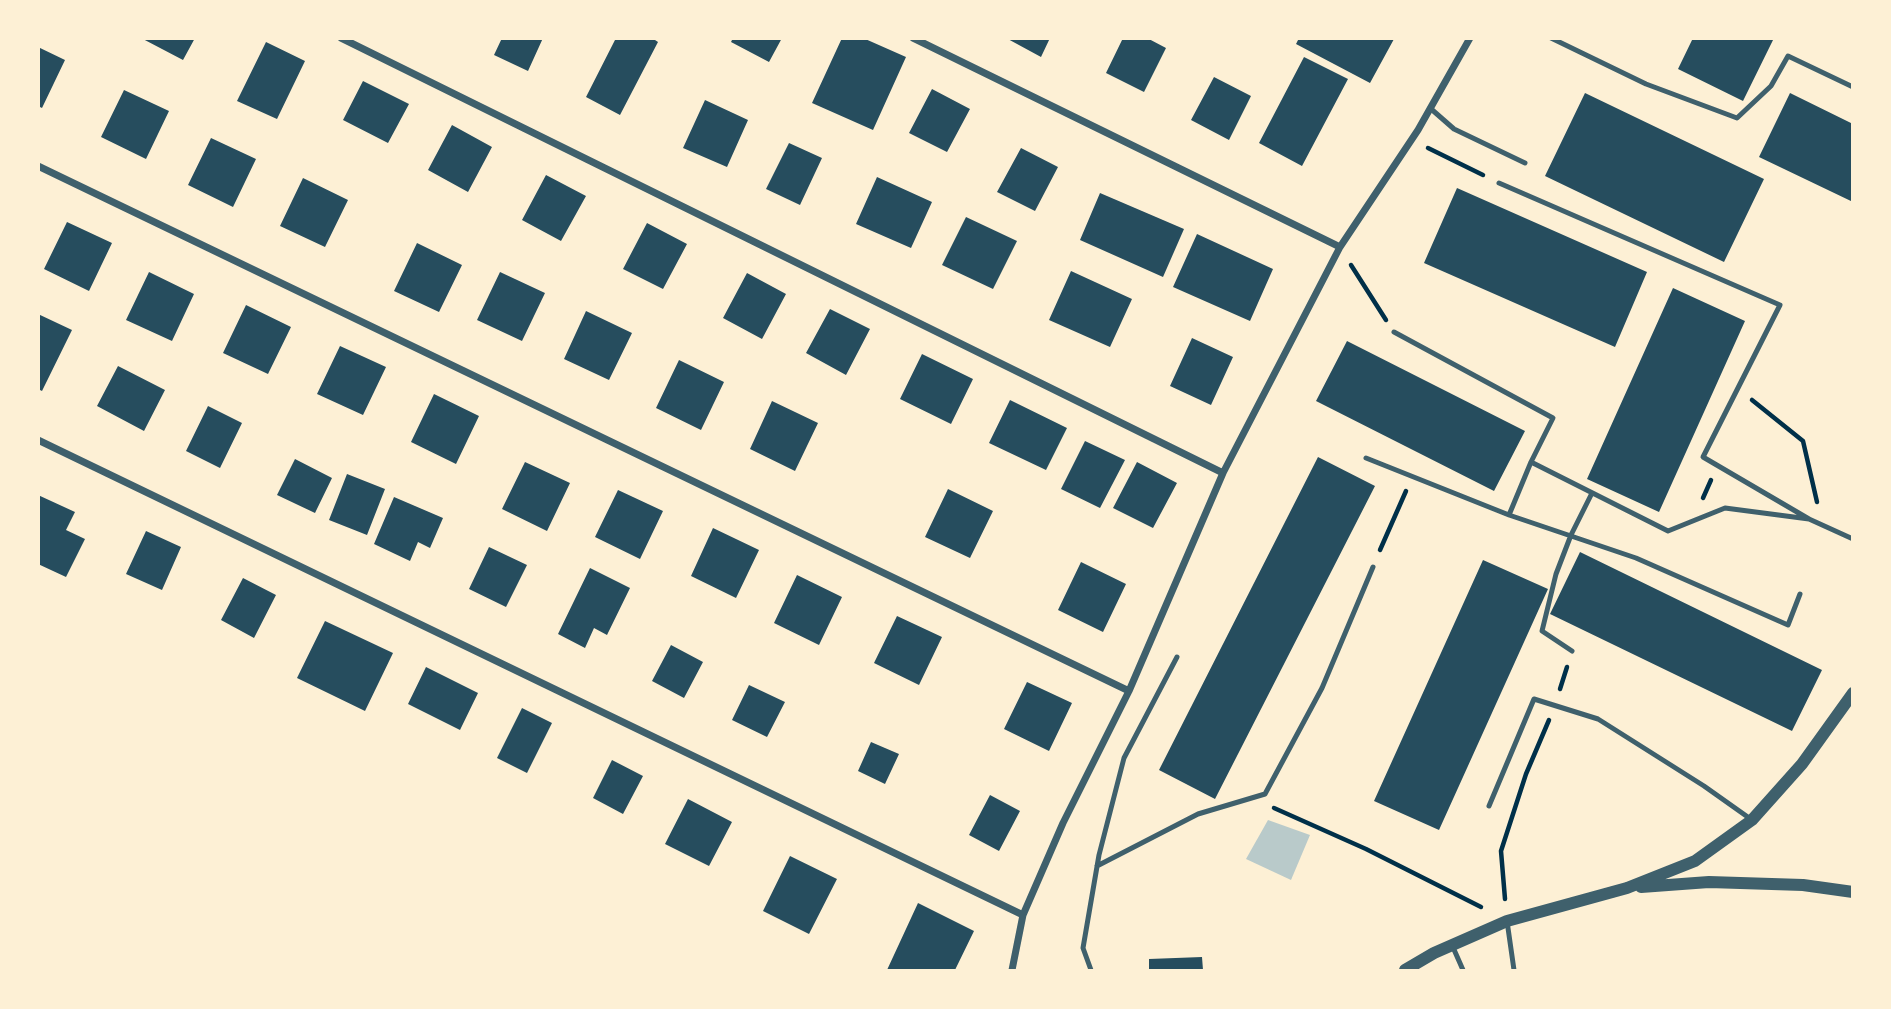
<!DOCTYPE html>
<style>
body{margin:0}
#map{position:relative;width:1891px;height:1009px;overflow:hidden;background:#fdf0d5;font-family:"Playfair Display",serif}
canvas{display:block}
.frame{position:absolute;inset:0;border:40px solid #fdf0d5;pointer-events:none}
</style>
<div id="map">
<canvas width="1891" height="1009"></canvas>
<div class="frame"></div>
</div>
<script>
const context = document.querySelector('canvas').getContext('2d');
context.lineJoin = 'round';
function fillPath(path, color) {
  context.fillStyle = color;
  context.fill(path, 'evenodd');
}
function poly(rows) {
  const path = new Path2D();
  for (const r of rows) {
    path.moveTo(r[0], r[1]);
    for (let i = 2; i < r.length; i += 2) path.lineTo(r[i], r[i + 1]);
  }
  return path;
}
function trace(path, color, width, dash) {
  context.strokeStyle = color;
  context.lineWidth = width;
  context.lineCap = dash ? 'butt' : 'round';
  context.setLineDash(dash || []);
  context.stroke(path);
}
const green = poly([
 [1268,820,1310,835,1291,880,1246,859]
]);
const building = poly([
 [141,38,195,38,183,60],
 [502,38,543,38,528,71,494,55],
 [616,38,652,38,658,42,620,115,586,97],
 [733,38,782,38,769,62,731,42],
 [842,38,863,38,906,57,873,130,812,103],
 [1006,38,1050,38,1041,57],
 [1123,38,1147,38,1166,48,1144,92,1106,73],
 [1299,38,1393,38,1394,39,1370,83,1296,44],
 [1693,38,1774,38,1743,101,1678,69],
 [266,42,305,61,277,119,237,101],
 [38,47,65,60,42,108,38,106],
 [1304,57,1348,79,1302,166,1259,143],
 [1214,77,1251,96,1229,140,1191,120],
 [363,81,409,104,388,143,343,120],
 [932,89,970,109,947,152,909,133],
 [124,90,169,111,146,159,101,137],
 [1585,93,1764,179,1724,262,1545,176],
 [1790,93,1853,124,1853,202,1759,157],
 [705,100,748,120,727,167,683,148],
 [452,125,492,147,468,192,428,170],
 [211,138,256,159,233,207,188,185],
 [789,143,822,158,800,205,766,189],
 [1021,148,1058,167,1035,211,997,192],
 [546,175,586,196,561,241,522,220],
 [877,177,932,202,911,248,856,224],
 [303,178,348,200,325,247,280,226],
 [1457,188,1647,272,1615,347,1424,263],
 [1100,193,1184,229,1163,277,1080,240],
 [966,217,1017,241,993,289,942,265],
 [67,222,112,243,89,291,44,269],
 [647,223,687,244,663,289,623,269],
 [1197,234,1273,269,1250,321,1173,287],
 [417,243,462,265,439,312,394,291],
 [1071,271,1132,299,1110,347,1049,320],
 [149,272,194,294,172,341,126,320],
 [500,272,545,293,522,341,477,320],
 [747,273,786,294,762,339,723,318],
 [1673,288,1745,321,1659,512,1587,479],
 [246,305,291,327,268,374,223,353],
 [830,309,870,329,846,375,806,353],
 [586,311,632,333,609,380,564,359],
 [38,314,72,330,42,391,38,389],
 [1192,338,1233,357,1211,405,1170,386],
 [1347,341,1525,431,1494,491,1316,401],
 [340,346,386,367,363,415,317,394],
 [922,354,973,379,951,424,900,399],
 [679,360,724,382,701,430,656,408],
 [118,366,165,390,144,431,97,406],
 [434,394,479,416,456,464,411,442],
 [1010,400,1067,428,1046,470,989,443],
 [772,401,818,423,795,471,750,449],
 [208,406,242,423,220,468,186,451],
 [1085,441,1125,460,1100,508,1061,489],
 [1318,457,1375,486,1215,799,1159,770],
 [295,459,332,478,315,513,277,495],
 [525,462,570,483,547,531,502,509],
 [1137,462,1177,483,1153,528,1113,508],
 [347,474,385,489,367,535,329,520],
 [948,489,993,511,970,558,925,537],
 [618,490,663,511,640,559,595,537],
 [38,495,75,512,66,530,85,539,66,577,38,564],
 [394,497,443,518,430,548,418,542,410,561,374,544],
 [713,528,759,550,736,598,691,576],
 [146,531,181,547,162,590,126,574],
 [489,547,527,565,506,607,469,589],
 [1580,552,1822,670,1792,731,1550,614],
 [1483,560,1548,589,1439,830,1374,801],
 [1081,562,1126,584,1103,632,1058,610],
 [590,568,630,588,607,635,594,628,585,648,558,634],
 [797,575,842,597,819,645,774,623],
 [243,578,276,595,254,638,221,620],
 [897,616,942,637,919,685,874,663],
 [325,621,393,653,365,711,297,678],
 [671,645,703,662,684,698,652,681],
 [426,667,478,693,460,730,408,704],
 [1027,682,1072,703,1049,751,1004,729],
 [749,685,785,702,767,737,732,720],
 [522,708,552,723,527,773,497,758],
 [871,742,899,754,885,784,858,771],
 [612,760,643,776,623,814,593,798],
 [990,795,1020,811,999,851,969,835],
 [688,799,732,822,709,866,665,844],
 [790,856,837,879,809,934,763,911],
 [918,903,974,931,955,970,887,970],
 [1202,957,1203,970,1149,970,1149,959]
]);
const path = poly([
 [1428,148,1483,175],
 [1351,265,1386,320],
 [1752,400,1803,441,1817,502],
 [1703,498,1711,480],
 [1380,550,1406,491],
 [1560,689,1567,667],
 [1274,808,1366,849,1481,907],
 [1505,899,1501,851,1526,774,1549,720]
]);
const service = poly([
 [1551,38,1646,84,1737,118,1771,86,1788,56,1853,87],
 [1430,108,1454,129,1525,163],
 [1499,183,1780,305,1703,457,1809,519],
 [1394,332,1553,418,1531,462,1668,531,1725,508,1809,519,1853,539],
 [1366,458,1509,515,1531,462],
 [1509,515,1636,558,1788,625,1800,594],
 [1572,651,1542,631,1556,574,1571,535,1592,493],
 [1489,806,1534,699,1598,719,1704,786,1752,820],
 [1097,866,1198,814,1265,794,1322,688,1373,567],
 [1507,921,1514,970],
 [1452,945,1463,970],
 [1091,970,1083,948,1099,855,1124,758,1177,657]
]);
const minor = poly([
 [341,38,1223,473],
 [913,38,1340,247],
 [38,166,1129,691],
 [38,440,1023,915],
 [1012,970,1023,915,1063,823,1129,691,1223,473,1340,247,1418,130,1470,38]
]);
const tertiary = poly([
 [1641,887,1709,882,1803,885,1853,892],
 [1405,970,1434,953,1507,921,1627,888,1695,861,1752,820,1802,764,1853,693]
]);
fillPath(green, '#b9caca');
fillPath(building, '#264d5e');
trace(path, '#003049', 4.5);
trace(service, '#3f606c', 5);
trace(minor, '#3f606c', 7);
trace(tertiary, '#3f606c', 12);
</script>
